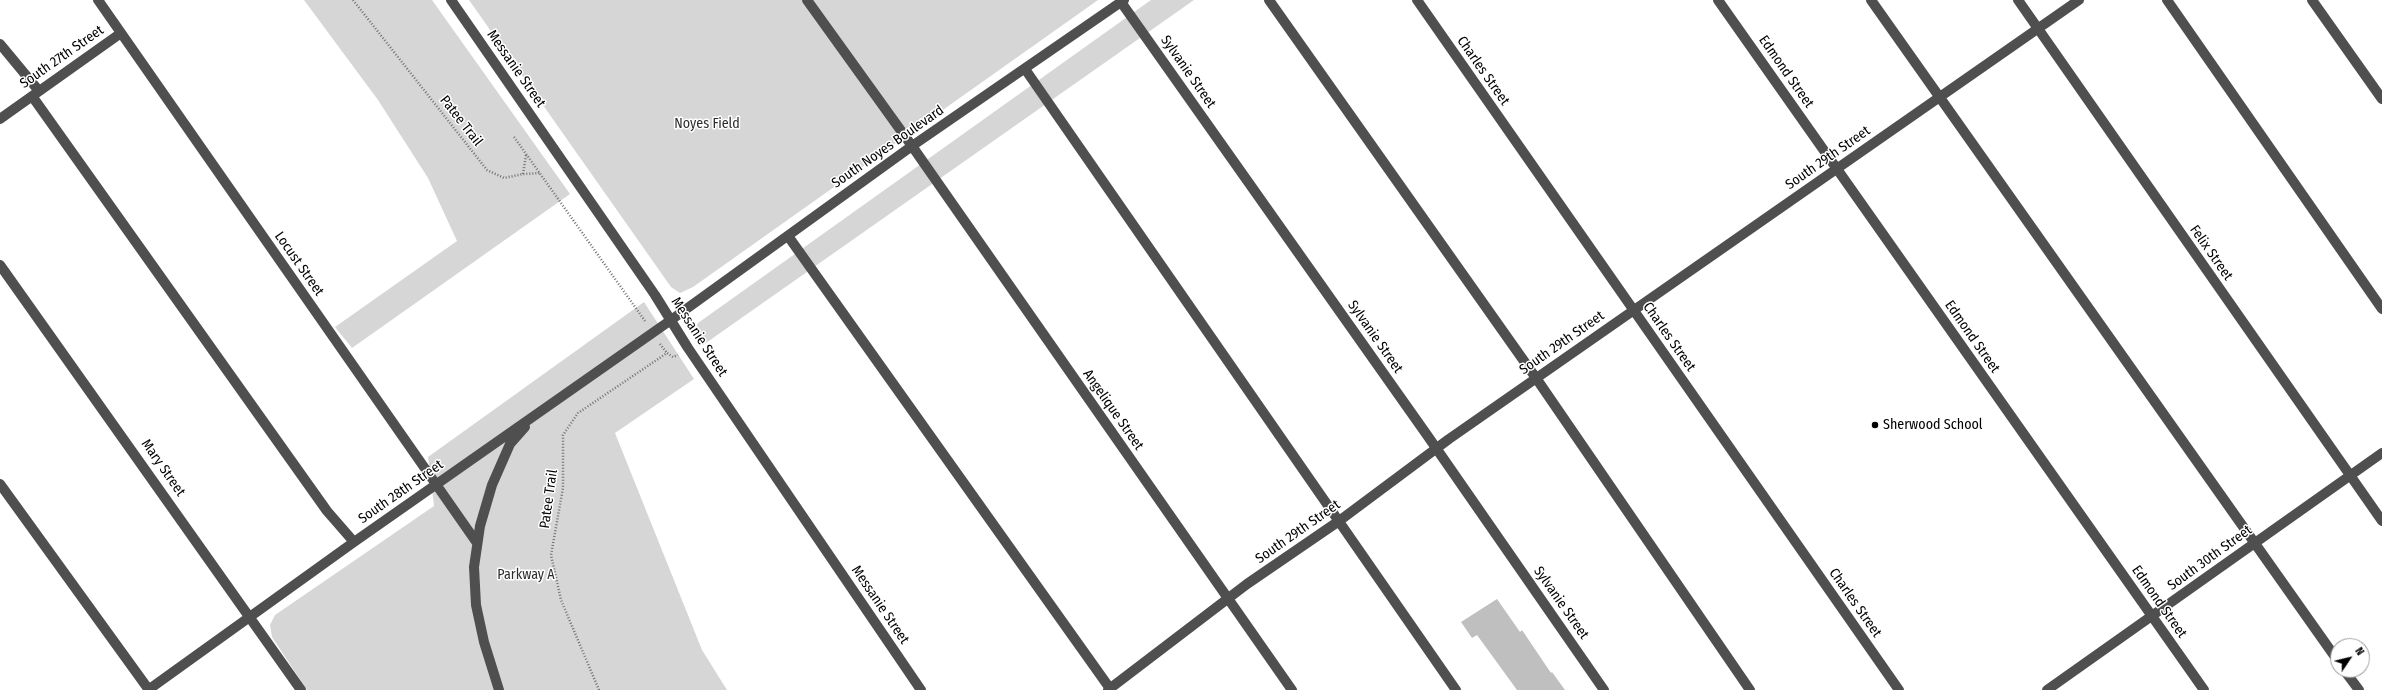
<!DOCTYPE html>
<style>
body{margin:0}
#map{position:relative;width:2382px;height:690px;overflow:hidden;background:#fff;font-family:"Fira Sans Condensed",sans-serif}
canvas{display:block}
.north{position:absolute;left:2330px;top:638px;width:40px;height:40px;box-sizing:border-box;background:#fff;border:1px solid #999;border-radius:50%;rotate:55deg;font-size:11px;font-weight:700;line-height:16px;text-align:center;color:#000}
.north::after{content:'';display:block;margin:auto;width:14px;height:18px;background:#000;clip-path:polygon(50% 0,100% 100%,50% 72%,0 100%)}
</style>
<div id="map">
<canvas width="2382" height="690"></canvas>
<div class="north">N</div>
</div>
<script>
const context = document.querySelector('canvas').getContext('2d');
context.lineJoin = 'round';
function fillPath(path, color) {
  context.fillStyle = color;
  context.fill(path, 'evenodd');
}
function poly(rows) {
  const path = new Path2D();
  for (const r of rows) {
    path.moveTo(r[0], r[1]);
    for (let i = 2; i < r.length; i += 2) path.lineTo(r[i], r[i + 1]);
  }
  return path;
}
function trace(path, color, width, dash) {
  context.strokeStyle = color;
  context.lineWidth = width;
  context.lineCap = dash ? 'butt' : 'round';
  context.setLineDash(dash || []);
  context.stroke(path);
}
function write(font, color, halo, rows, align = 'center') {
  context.font = font + ' "Fira Sans Condensed",sans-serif';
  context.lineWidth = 3;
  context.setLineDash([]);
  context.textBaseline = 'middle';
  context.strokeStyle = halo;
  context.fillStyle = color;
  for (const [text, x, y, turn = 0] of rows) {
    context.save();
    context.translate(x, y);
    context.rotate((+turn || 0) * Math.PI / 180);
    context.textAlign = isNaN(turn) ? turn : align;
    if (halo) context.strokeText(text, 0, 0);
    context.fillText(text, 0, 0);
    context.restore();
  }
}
const green = poly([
 [304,0,432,0,570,194,352,348,335,327,457,241,428,178,378,100],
 [469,0,1098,0,693,287,680,293,671,287],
 [1151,0,1194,0,703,345,697,336,695,329,698,323],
 [644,302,694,379,615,433,702,650,727,690,307,690,272,637,270,625,275,615,434,506,428,457]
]);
const building = poly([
 [1497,599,1520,632,1522,630,1551,673,1552,672,1565,690,1517,690,1477,635,1472,638,1461,622]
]);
const path = poly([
 [353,0,487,170,504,178,523,174,540,173],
 [514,137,645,321],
 [523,174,526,155],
 [660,344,667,353],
 [599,690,561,600,551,555,563,488,563,435,578,413,667,353,673,357,678,355]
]);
const minor = poly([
 [98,0,477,543],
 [451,0,655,295,688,348,921,690],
 [807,0,912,146,1292,690],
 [1269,0,1536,378,1750,690],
 [1417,0,1899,690],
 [1718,0,2204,690],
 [1871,0,2338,661],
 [2018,0,2382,521],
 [2167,0,2382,309],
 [2312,0,2382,99],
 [1121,2,1427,435,1604,690],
 [0,44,39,91],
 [1025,69,1456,690],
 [32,96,327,511,354,542],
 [0,119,121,33],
 [788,236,1111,690],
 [0,265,301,690],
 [0,484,149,690],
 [2344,670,2359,690],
 [148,690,354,542,671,320,912,146,1124,0],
 [499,690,484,642,476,605,474,567,480,526,492,485,510,444,525,427],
 [1108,690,1247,584,1339,521,1449,439,2079,0],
 [2047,690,2382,453]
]);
const markers = [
 [1875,425,4,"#000"]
];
const streetNames = [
 ["South 27th Street",62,57,-35],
 ["Messanie Street",516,69,55],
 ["Charles Street",1483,71,55],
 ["Sylvanie Street",1188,72,55],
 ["Edmond Street",1786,72,55],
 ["Patee Trail",461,121,52],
 ["South Noyes Boulevard",888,147,-35],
 ["South 29th Street",1828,158,-35],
 ["Felix Street",2211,253,55],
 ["Locust Street",299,264,55],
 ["Messanie Street",699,337,57],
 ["Sylvanie Street",1375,337,55],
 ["Charles Street",1669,337,55],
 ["Edmond Street",1972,337,55],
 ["South 29th Street",1562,343,-35],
 ["Angelique Street",1113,410,55],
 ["Mary Street",163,468,55],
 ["South 28th Street",401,492,-35],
 ["Patee Trail",549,499,-82],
 ["South 29th Street",1298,532,-35],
 ["South 30th Street",2210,558,-36],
 ["Edmond Street",2159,602,55],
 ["Sylvanie Street",1561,603,55],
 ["Charles Street",1855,603,55],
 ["Messanie Street",880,605,56]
];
const parkNames = [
 ["Noyes Field",707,124],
 ["Parkway A",526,575]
];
const poiNames = [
 ["Sherwood School",1883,425]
];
fillPath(green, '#d6d6d6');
fillPath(building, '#bfbfbf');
trace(path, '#717171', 2.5, [1, 2]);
trace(minor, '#4f4f4f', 10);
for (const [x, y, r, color] of markers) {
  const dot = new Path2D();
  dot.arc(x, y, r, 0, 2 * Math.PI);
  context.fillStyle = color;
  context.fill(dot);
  trace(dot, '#fff', 1.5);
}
write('14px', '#000', '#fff', streetNames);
write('14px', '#2d2d2d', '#fff', parkNames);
write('14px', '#000', '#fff', poiNames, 'left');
</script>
